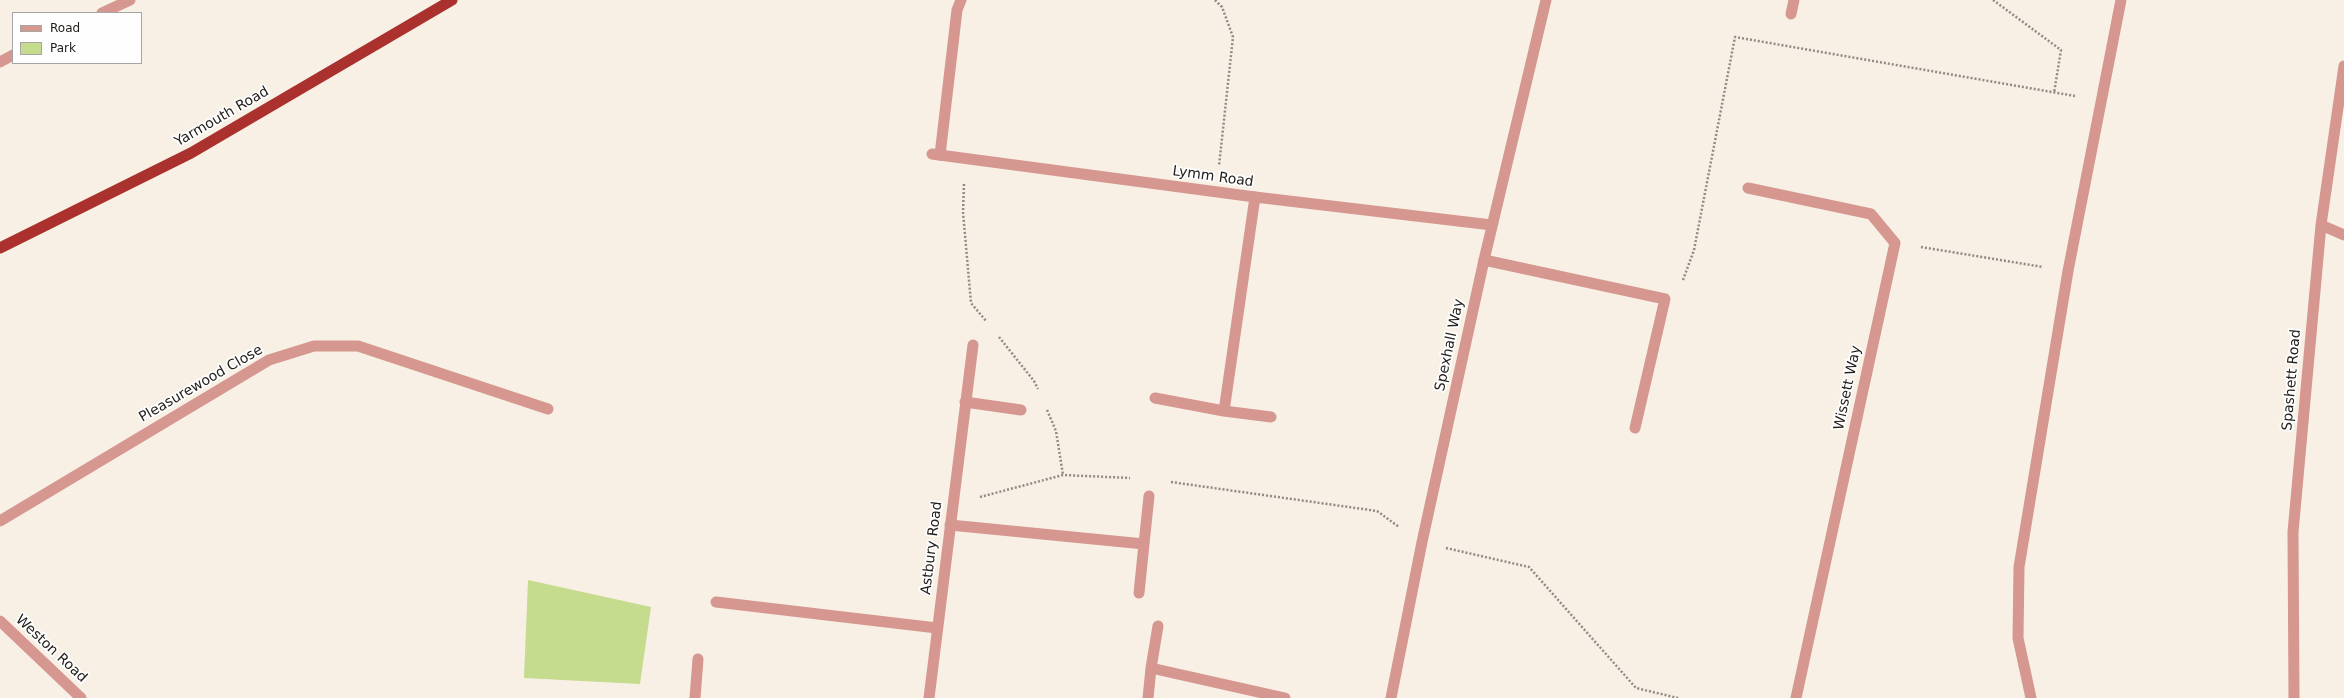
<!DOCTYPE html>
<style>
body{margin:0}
#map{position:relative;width:2344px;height:698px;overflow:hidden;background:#f8f0e4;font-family:"DejaVu Sans",sans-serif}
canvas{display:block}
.legend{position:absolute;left:12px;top:12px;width:130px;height:52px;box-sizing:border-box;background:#fefefe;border:1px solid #a6a5a4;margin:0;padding:5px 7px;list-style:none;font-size:12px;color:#23201c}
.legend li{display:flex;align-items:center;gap:8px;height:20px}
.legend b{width:20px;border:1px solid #a6a5a4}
</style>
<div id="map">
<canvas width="2344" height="698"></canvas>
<ul class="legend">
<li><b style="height:5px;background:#d59790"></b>Road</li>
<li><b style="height:11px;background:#c5db8e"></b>Park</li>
</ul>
</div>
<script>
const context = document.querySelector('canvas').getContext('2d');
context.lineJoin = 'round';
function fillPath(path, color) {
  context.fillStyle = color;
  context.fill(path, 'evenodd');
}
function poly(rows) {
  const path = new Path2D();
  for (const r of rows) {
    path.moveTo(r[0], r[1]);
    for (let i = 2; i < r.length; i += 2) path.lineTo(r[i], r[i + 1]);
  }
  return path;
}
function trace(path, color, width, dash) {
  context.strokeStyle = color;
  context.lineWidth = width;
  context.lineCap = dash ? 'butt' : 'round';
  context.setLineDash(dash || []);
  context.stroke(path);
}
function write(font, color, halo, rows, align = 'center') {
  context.font = font + ' "DejaVu Sans",sans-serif';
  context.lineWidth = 3.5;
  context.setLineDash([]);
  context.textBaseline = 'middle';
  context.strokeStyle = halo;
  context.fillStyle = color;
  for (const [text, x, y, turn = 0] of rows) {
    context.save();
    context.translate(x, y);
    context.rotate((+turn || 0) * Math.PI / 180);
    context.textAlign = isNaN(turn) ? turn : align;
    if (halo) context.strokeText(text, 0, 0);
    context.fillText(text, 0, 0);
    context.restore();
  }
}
const green = poly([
 [528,580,651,607,640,684,524,678]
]);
const path = poly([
 [1215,0,1222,7,1233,37,1219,166],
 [1993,0,2061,50,2054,93],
 [964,184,963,212,971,303,986,321],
 [1921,247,2043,267],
 [1683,280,1694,250,1735,37,2075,96],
 [999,337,1034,381,1038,389],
 [1047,410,1056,431,1063,475],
 [1171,482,1377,511,1399,527],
 [980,497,1063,475,1130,478],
 [1446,548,1529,567,1636,688,1678,698]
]);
const service = poly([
 [1791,14,1794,0],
 [940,155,957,10,961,0],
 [1484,260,1665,299,1635,428],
 [1155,398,1224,411,1255,197],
 [1224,411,1271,417],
 [950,525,1144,544,1149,496],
 [1139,593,1144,544],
 [716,602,937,628],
 [1158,626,1151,668,1285,698],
 [695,698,698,659],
 [1148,698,1151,668],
 [2031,698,2018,638,2019,567,2068,271,2121,0]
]);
const minor = poly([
 [102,13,130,0],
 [0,62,13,55],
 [932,154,1255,197,1492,225],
 [1748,188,1871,214,1895,243,1796,698],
 [2321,225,2344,235],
 [965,402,1021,410],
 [0,521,269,360,314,346,358,346,548,409],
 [0,621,81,698],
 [929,698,973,345],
 [1391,698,1422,542,1484,260,1546,0],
 [2294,698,2293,532,2321,225,2344,66]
]);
const trunk = poly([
 [0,248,191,153,452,0]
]);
const streetNames = [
 ["Yarmouth Road",222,117,-30],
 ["Lymm Road",1213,177,8],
 ["Spexhall Way",1450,345,-78],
 ["Spashett Road",2292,380,-85],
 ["Pleasurewood Close",201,384,-30],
 ["Wissett Way",1848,388,-78],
 ["Astbury Road",932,548,-83],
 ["Weston Road",51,649,43]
];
fillPath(green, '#c5db8e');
trace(path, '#908a82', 2.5, [2, 2]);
trace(service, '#d59790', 11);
trace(minor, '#d59790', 11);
trace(trunk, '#aa312e', 11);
write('14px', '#23201c', '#fefefe', streetNames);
</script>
